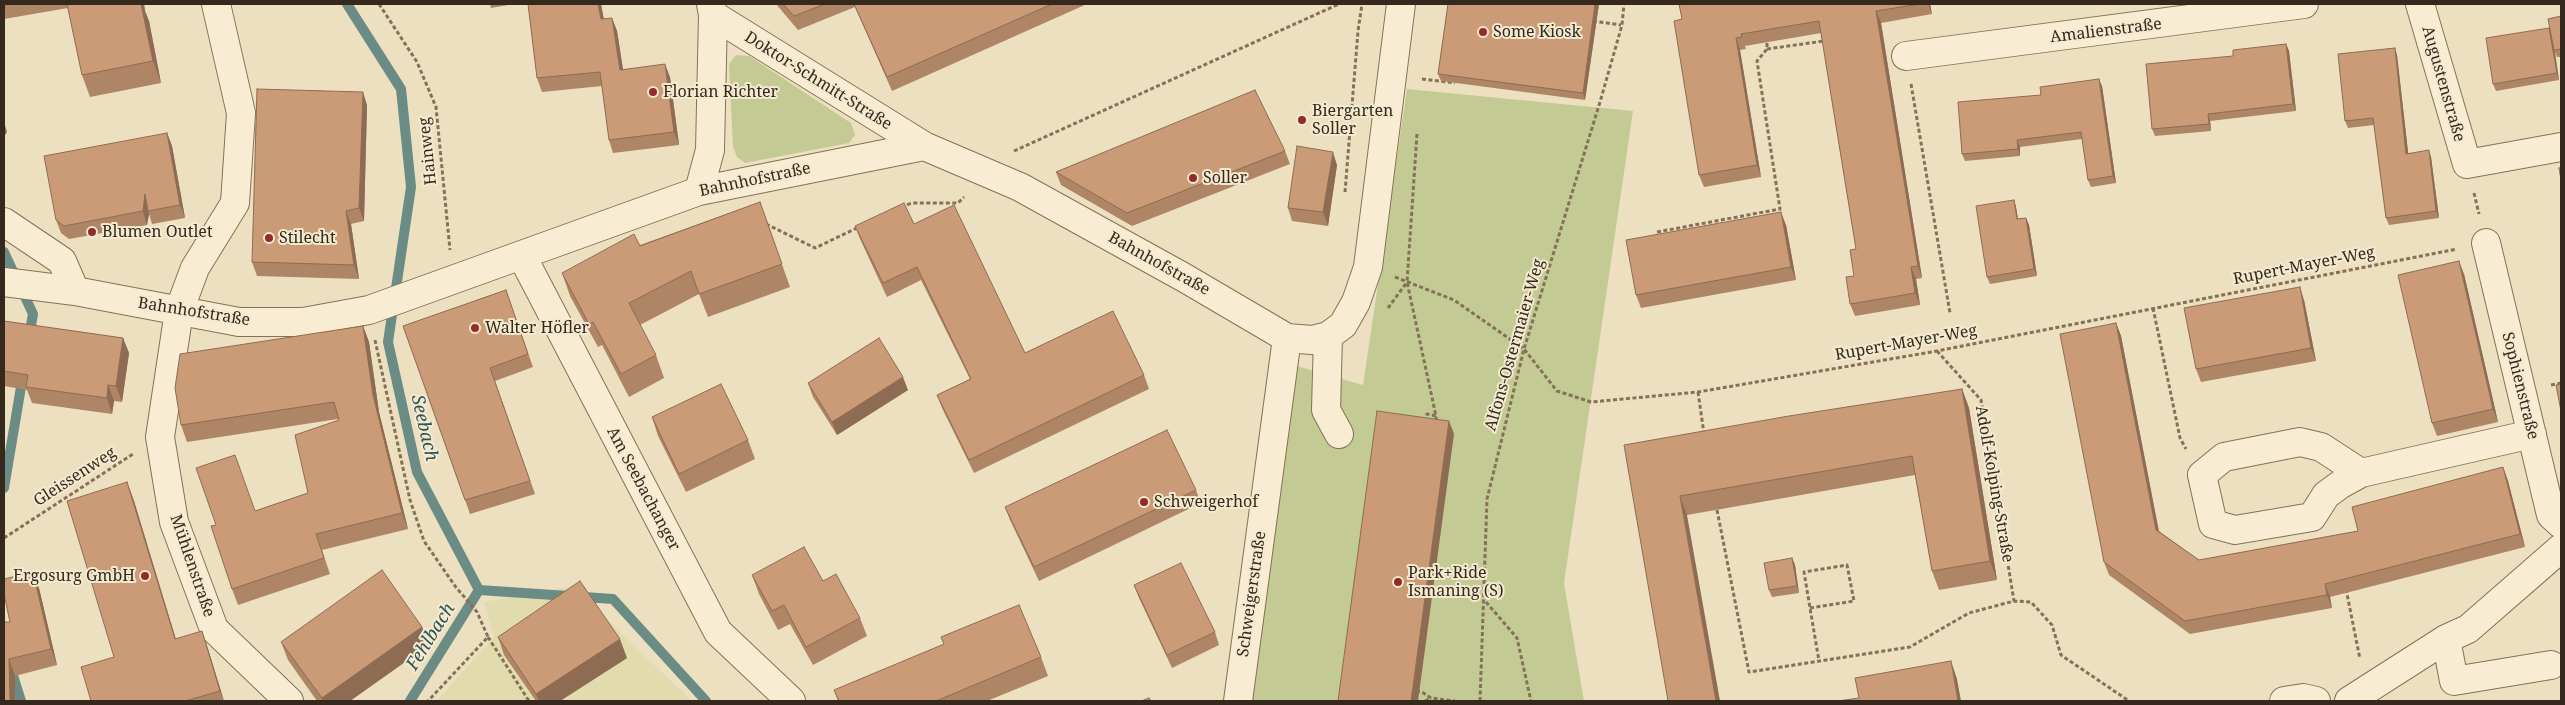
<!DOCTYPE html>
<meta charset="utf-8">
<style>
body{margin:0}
#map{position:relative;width:2565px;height:705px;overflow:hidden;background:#ede0c0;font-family:"Noto Serif",serif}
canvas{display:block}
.frame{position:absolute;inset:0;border:5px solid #35291d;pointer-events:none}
</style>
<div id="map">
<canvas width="2565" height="705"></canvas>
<div class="frame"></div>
</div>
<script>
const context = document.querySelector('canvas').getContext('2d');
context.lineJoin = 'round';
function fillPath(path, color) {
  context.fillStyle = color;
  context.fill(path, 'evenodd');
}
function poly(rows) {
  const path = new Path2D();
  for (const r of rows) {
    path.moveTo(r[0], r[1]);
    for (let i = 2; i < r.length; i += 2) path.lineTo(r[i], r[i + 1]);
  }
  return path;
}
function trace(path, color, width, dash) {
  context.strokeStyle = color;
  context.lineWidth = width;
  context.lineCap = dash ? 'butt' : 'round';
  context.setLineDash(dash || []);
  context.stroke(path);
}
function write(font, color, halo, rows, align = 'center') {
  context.font = font + ' "Noto Serif",serif';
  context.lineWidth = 4;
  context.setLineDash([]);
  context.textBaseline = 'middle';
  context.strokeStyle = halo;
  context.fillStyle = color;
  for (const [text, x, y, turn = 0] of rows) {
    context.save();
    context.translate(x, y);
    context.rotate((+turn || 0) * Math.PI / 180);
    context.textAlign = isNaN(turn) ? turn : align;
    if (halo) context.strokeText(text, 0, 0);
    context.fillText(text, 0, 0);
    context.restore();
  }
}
const farmland = poly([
 [572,586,692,701,436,701,494,637,484,602]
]);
const green = poly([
 [736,55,749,56,851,123,855,135,849,143,745,163,737,157,733,147,729,64],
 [1407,89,1633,111,1564,583,1584,701,1240,701,1290,364,1363,385]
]);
const stream = poly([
 [347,4,401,89,411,187,388,342,417,472,479,590,613,599,706,701],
 [4,252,33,314,29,336],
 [4,488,23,375],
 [4,647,21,701],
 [410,701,479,590]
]);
const path = poly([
 [379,4,417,62,436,107,450,250],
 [1593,21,1621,25],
 [1767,49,1824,41],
 [1422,79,1455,83],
 [1911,84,1950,313],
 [1417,134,1407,282,1436,416,1436,421],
 [1014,151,1339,4],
 [1345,192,1358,31,1362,4],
 [2474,193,2479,214],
 [901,207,912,203,958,203,964,197],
 [766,224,815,248,859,227],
 [1657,232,1780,209,1757,61,1767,49,1767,39],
 [1395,277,1454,300,1524,349,1557,391,1591,402,1698,392,1937,351,2457,249],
 [1388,308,1407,282],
 [2153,308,2180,438,2186,449],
 [375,340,410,500,424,541,455,586,477,612,488,637,428,701],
 [1937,351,1981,400,2014,601],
 [2551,385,2561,383],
 [1698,392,1704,434],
 [1426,422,1427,414,1436,416],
 [1717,510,1749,672,1910,647,1969,613,2014,601,2031,602,2052,625,2061,655,2129,701],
 [4,538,133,454],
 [2346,589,2360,659],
 [1486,602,1517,638,1531,701],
 [1810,608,1854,601,1847,565,1804,572,1810,608,1819,661],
 [488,637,529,701],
 [1416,691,1422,692,1431,698,1455,701],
 [1425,701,1431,698],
 [1480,701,1487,499,1524,349,1600,102,1622,25,1624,4]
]);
const minor = poly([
 [216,4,241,113,235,203,195,268,179,311,160,437,174,522,214,629,289,701],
 [2420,4,2467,164,2561,147],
 [713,15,924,146,1020,187,1183,277,1287,338,1312,340,1328,336,1343,325,1356,302,1368,267,1401,4],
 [1906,56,2304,4],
 [699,191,710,150,713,15,711,4],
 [4,222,62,261,75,291],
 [2486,243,2551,515,2561,524],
 [522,256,718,632,791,701],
 [4,282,75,291,239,322,303,322,369,310,699,191,924,146],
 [1328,336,1326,410,1339,434],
 [2361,473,2321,447,2300,442,2224,457,2202,475,2213,524,2235,530,2312,517,2326,495,2341,484,2361,473,2532,434],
 [2446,639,2454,681,2551,665],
 [1238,701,1287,338],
 [2284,701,2303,698,2316,701],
 [2349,701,2446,639,2468,629,2561,548]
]);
const wall = poly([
 [4,4,144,4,145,11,149,21,161,83,90,97,82,75,68,8,4,19],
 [490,4,514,4,491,8],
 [528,4,601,4,604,19,612,18,617,31,623,69,670,77,679,145,613,153,609,140,602,86,542,92,537,78],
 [776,4,1087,4,892,91,855,7,798,30],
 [1448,4,1599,4,1585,100,1441,81,1438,74],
 [1679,4,1930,4,1932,14,1881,23,1922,278,1916,279,1920,305,1855,316,1850,304,1854,276,1856,249,1821,33,1745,46,1746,49,1740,50,1761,177,1704,187,1699,175,1682,19],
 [2561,16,2561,57,2557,57,2555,52,2559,80,2496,91,2493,84],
 [2286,44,2289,51,2296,111,2210,121,2211,131,2155,136,2152,129],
 [2397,55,2408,153,2431,157,2439,218,2389,225,2386,218,2374,125,2348,128,2345,121],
 [2102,86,2116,183,2091,187,2088,180,2082,139,2020,147,2020,156,1965,161,1962,154,2041,95],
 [367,105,364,221,351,224,359,279,257,276,252,262],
 [167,133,172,146,185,218,152,224,149,214,147,225,69,239,61,233,56,220],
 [1285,151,1290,164,1132,226,1061,185,1056,172],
 [1337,165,1328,226,1292,221,1288,208],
 [2014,200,2016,207,2018,219,2026,218,2029,225,2037,276,1990,284,1987,277],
 [760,202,790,287,708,317,699,294,640,325,656,355,664,378,629,397,602,345,598,347,570,296,562,273],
 [914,224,1025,353,1144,375,1149,389,974,473,942,408,937,395,970,379,921,280,887,297,860,239,855,226],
 [1786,225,1796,280,1641,308,1636,295],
 [2464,274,2498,422,2437,436,2432,423],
 [506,290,533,367,495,381,535,494,470,514,403,326],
 [2304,300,2316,361,2201,382,2196,369],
 [4,321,123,338,129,353,122,402,114,401,112,414,32,403,27,390,4,386],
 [2116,323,2121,336,2159,531,2199,560,2358,531,2503,467,2508,481,2525,547,2330,597,2332,608,2190,634,2109,575,2104,562],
 [363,326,369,342,379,412,408,529,322,550,330,574,238,605,232,589,255,511,308,493,339,420,338,419,187,442,181,425],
 [808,383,908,390,837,435,813,397],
 [1962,389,1969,408,1997,580,1939,590,1932,571,1915,475,1687,515,1624,445],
 [652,417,748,440,755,459,686,492,658,436],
 [127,482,134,501,176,639,202,631,208,649,224,701,91,701,114,657],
 [1196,490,1201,503,1039,581,1010,520,1005,507],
 [1792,558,1795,565,1799,593,1772,597,1769,590],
 [752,575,823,581,860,618,867,636,813,665,790,624,778,630,759,594],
 [1134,585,1215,632,1219,645,1172,668,1139,598],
 [39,588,57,665,15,676,15,701,4,701,10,622],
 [422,627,429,645,350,701,317,701,288,660,281,642],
 [498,637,627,658,560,701,536,701,504,655],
 [1041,657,1048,676,987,701,838,701,834,690]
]);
const shadedWall = poly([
 [140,4,144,4,145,11,149,21,161,83,153,61],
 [598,4,601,4,606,33,601,19],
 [1595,4,1599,4,1585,100,1583,93],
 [1928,4,1930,4,1932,14],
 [1876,11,1881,23,1922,278,1918,266],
 [612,18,617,31,625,83,620,70],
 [2549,28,2552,34,2559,80,2557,73],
 [1736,38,1740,50,1761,177,1757,165],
 [2286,44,2289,51,2296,111,2293,104],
 [2395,48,2397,55,2409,160,2406,154],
 [665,64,670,77,679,145,674,132],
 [2099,79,2102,86,2116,183,2113,176],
 [363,92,367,105,364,221,359,208],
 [2208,114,2210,121,2211,131,2209,124],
 [4,122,7,132,4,137],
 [167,133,172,146,185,218,180,205],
 [2017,140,2020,147,2020,156,2018,149],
 [2429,150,2431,157,2439,218,2436,211],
 [1333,152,1337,165,1328,226,1323,212],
 [145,194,149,214,147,225,143,211],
 [2014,200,2016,207,2019,226,2017,219],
 [346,211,351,224,359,279,354,265],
 [1781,212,1786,225,1796,280,1791,267],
 [2026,218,2029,225,2037,276,2034,269],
 [2459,261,2464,274,2498,422,2493,409],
 [1911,267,1916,279,1920,305,1915,293],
 [2300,287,2304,300,2316,361,2311,348],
 [2116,323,2121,336,2161,543,2156,530],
 [363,326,369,342,379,412,408,529,402,513,373,395],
 [123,338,129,353,122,402,116,386],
 [903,377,908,390,837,435,832,422],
 [108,385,114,401,112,414,107,398],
 [1962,389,1969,408,1997,580,1990,561],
 [1449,421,1454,434,1418,701,1411,701],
 [2503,467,2508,481,2525,547,2520,534],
 [127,482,134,501,181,657,175,639],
 [1680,496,1687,515,1720,701,1716,701],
 [1792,558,1795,565,1799,593,1797,586],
 [33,572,39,588,57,665,51,649],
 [2325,584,2330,597,2332,608,2327,595],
 [422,627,429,645,350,701,323,701,322,698],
 [202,631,208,649,224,701,220,691],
 [620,639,627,658,560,701,539,701,536,694],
 [9,659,15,676,15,701,10,701],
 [1951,661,1957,679,1961,701,1958,701]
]);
const building = poly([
 [67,4,141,4,153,61,82,75,67,4],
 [528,4,598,4,601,19,612,18,620,70,665,64,674,132,609,140,600,72,537,78,528,4],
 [783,4,825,4,794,16,783,4],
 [854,4,1052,4,887,77,854,4],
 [1448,4,1595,4,1583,93,1438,74,1448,4],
 [1679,4,1920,4,1876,11,1918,266,1911,267,1915,293,1850,304,1846,277,1854,276,1850,250,1856,249,1819,21,1741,34,1742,37,1736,38,1757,165,1699,175,1674,21,1682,19,1679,4],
 [2561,16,2561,49,2554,50,2548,19,2561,16],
 [2549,28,2557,73,2493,84,2486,38,2549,28],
 [2286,44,2293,104,2208,114,2209,124,2152,129,2146,64,2233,56,2233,50,2286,44],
 [2395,48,2406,154,2429,150,2436,211,2386,218,2373,118,2345,121,2338,54,2395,48],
 [2099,79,2113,176,2088,180,2081,132,2017,140,2018,149,1962,154,1958,102,2041,95,2040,87,2099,79],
 [257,89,363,92,359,208,346,211,354,265,252,262,257,89],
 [1255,90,1285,151,1127,213,1056,172,1255,90],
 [167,133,180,205,148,211,145,194,143,211,64,226,56,220,44,156,167,133],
 [1297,146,1333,152,1323,212,1288,208,1297,146],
 [2559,168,2561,168,2561,180,2559,168],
 [2014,200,2017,219,2026,218,2034,269,1987,277,1976,206,2014,200],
 [760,202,782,264,699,294,691,271,629,303,656,355,621,374,593,322,589,324,562,273,634,234,640,246,760,202],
 [904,203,914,224,954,205,1025,353,1113,311,1144,375,969,460,937,395,971,379,917,267,883,283,855,226,904,203],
 [1781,212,1791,267,1636,295,1626,240,1781,212],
 [2459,261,2493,409,2432,423,2398,275,2459,261],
 [2300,287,2311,348,2196,369,2184,308,2300,287],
 [506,290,528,354,490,368,530,481,465,500,403,326,506,290],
 [4,321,123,338,116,386,108,385,107,398,26,387,28,375,4,371,4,321],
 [2116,323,2156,530,2199,560,2358,531,2352,507,2503,467,2520,534,2325,584,2327,595,2185,621,2104,562,2060,334,2116,323],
 [363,326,373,395,402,513,316,534,324,558,232,589,211,526,216,525,196,468,235,455,255,511,308,493,295,435,339,420,334,402,181,425,175,388,180,354,363,326],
 [879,338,903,377,832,422,808,383,879,338],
 [721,384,748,440,679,474,652,417,721,384],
 [2561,384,2561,411,2556,385,2561,384],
 [1962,389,1990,561,1932,571,1912,456,1680,496,1716,701,1668,701,1624,445,1789,416,1962,389],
 [1377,411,1449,421,1411,701,1338,701,1377,411],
 [1167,430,1196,490,1034,567,1005,507,1167,430],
 [127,482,175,639,202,631,220,691,185,701,91,701,81,667,114,657,67,501,127,482],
 [804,547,823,581,836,574,860,618,806,647,784,605,772,611,752,575,804,547],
 [1792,558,1797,586,1769,590,1764,563,1792,558],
 [1181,563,1215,632,1167,655,1134,585,1181,563],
 [382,570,422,627,322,698,281,642,382,570],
 [33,572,51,649,9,659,10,701,4,701,4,622,10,622,4,594,4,579,33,572],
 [580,581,620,639,536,694,498,637,580,581],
 [1019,605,1041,657,936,701,839,701,834,690,944,644,941,637,1019,605],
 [1951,661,1958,701,1838,701,1859,698,1855,678,1951,661],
 [1149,698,1151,701,1141,701,1149,698]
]);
const markers = [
 [1483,32,5,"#932b2a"],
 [653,92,5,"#932b2a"],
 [1302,120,5,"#932b2a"],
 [1193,178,5,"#932b2a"],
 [92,232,5,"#932b2a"],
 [269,238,5,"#932b2a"],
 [475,328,5,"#932b2a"],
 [1144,502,5,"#932b2a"],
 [145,576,5,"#932b2a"],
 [1398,582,5,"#932b2a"]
];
const streetNames = [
 ["Amalienstraße",2106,31,-7],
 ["Doktor-Schmitt-Straße",818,81,32],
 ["Augustenstraße",2443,84,74],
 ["Hainweg",428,151,-96],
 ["Bahnhofstraße",755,180,-12],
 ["Bahnhofstraße",1159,264,29],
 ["Rupert-Mayer-Weg",2304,266,-11],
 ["Bahnhofstraße",194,312,9],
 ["Rupert-Mayer-Weg",1906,343,-10],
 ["Alfons-Ostermaier-Weg",1515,345,-74],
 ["Sophienstraße",2520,386,76],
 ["Gleissenweg",75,477,-33],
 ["Adolf-Kolping-Straße",1994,484,80],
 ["Am Seebachanger",643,489,62],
 ["Mühlenstraße",192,566,71],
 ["Schweigerstraße",1252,594,-82]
];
const poiNames = [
 ["Some Kiosk",1493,32],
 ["Florian Richter",663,92],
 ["Biergarten",1312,111],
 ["Soller",1312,129],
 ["Soller",1203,178],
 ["Blumen Outlet",102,232],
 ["Stilecht",279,238],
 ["Walter Höfler",485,328],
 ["Schweigerhof",1154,502],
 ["Park+Ride",1408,573],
 ["Ismaning (S)",1408,591],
 ["Ergosurg GmbH",135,576,"right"]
];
const waterNames = [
 ["Seebach",424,428,77],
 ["Fehlbach",431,637,-58]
];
fillPath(farmland, '#e2dbae');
fillPath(green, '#c3ca94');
trace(stream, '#6a8c84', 10);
trace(minor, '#857158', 30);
trace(path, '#857158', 3, [4, 2.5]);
trace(minor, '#f8edd3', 28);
fillPath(wall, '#ae8565');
fillPath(shadedWall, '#8d6c53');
fillPath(building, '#ca9b76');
trace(building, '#8d6c53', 1);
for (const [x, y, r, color] of markers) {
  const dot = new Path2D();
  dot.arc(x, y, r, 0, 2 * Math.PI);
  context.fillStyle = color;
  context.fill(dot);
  trace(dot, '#f4eacf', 2);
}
write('16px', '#35291d', '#f4eacf', streetNames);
write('16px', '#35291d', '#f4eacf', poiNames, 'left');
write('italic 18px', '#2c5553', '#f4eacf', waterNames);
</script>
